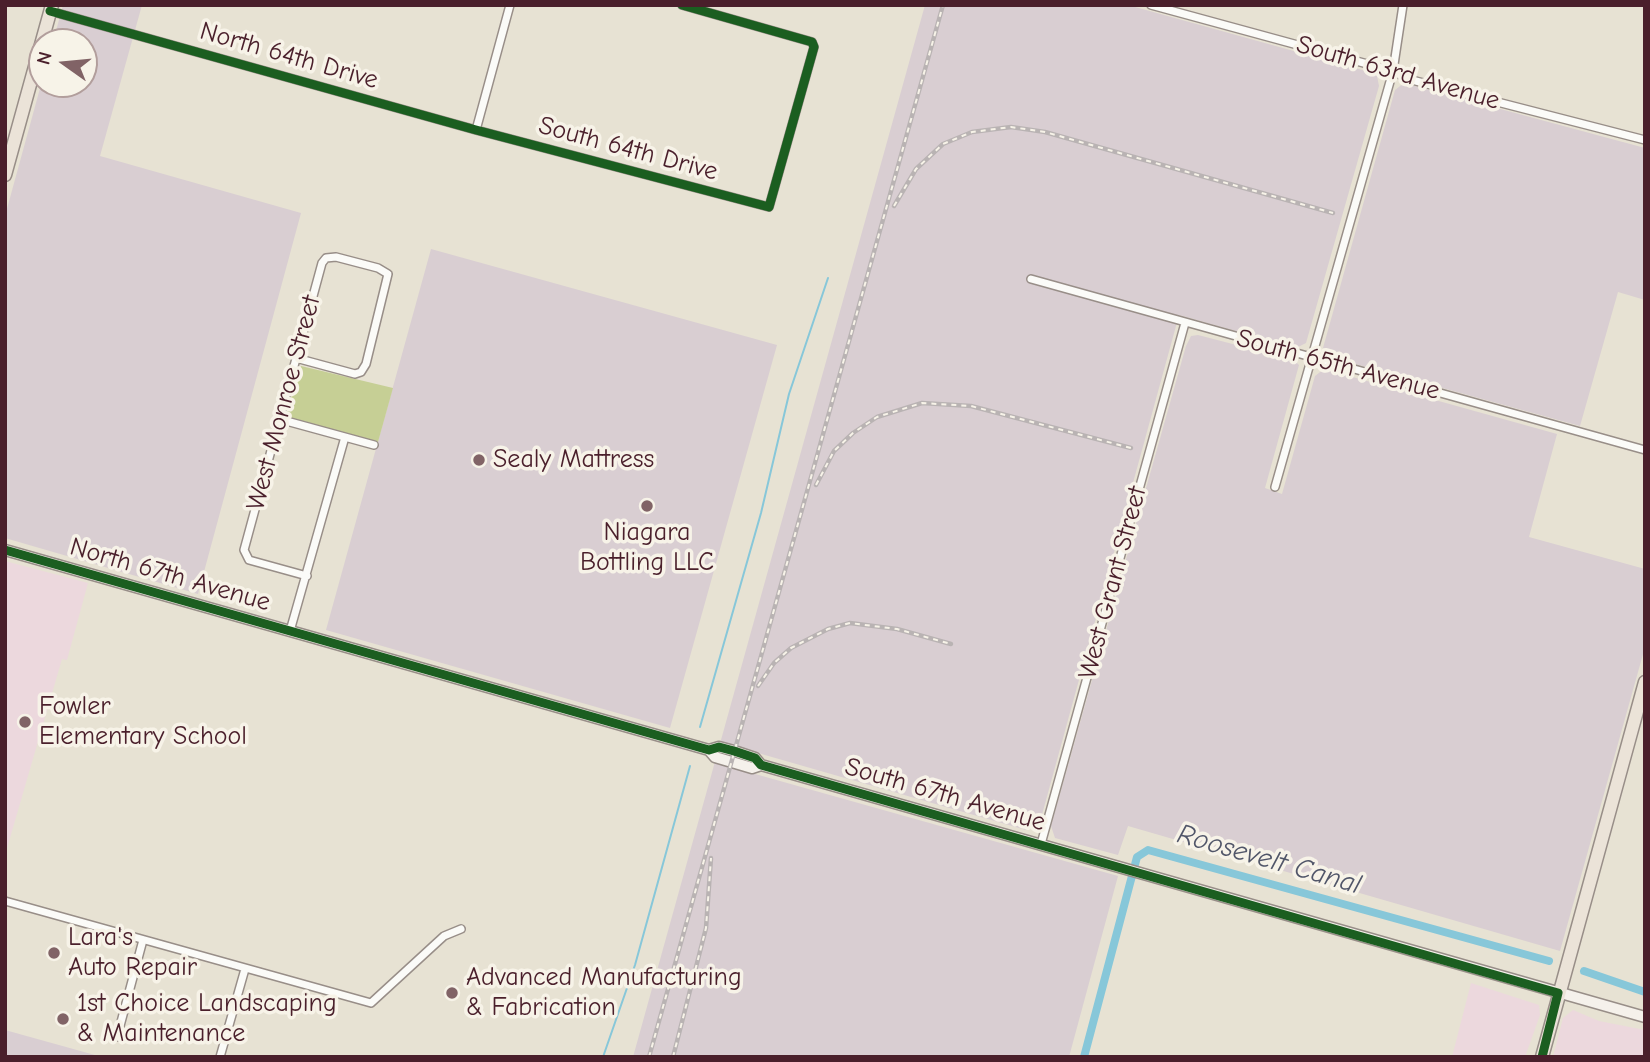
<!DOCTYPE html>
<style>
body{margin:0}
#map{position:relative;width:1650px;height:1062px;overflow:hidden;background:#e7e2d3;font-family:"Comic Neue",sans-serif}
canvas{display:block}
.frame{position:absolute;inset:0;border:7px solid #4a1f2b;pointer-events:none}
.north{position:absolute;left:28px;top:28px;width:70px;height:70px;box-sizing:border-box;background:#f7f3e8;border:2px solid #b29e9c;border-radius:50%;rotate:285deg;font-size:19px;font-weight:700;line-height:28px;text-align:center;color:#4a1f2b}
.north::after{content:'';display:block;margin:auto;width:24px;height:32px;background:#816366;clip-path:polygon(50% 0,100% 100%,50% 72%,0 100%)}
</style>
<div id="map">
<canvas width="1650" height="1062"></canvas>
<div class="frame"></div>
<div class="north">N</div>
</div>
<script>
const context = document.querySelector('canvas').getContext('2d');
context.lineJoin = 'round';
function fillPath(path, color) {
  context.fillStyle = color;
  context.fill(path, 'evenodd');
}
function poly(rows) {
  const path = new Path2D();
  for (const r of rows) {
    path.moveTo(r[0], r[1]);
    for (let i = 2; i < r.length; i += 2) path.lineTo(r[i], r[i + 1]);
  }
  return path;
}
function trace(path, color, width, dash) {
  context.strokeStyle = color;
  context.lineWidth = width;
  context.lineCap = dash ? 'butt' : 'round';
  context.setLineDash(dash || []);
  context.stroke(path);
}
function write(font, color, halo, rows, align = 'center') {
  context.font = font + ' "Comic Neue",sans-serif';
  context.lineWidth = 7;
  context.setLineDash([]);
  context.textBaseline = 'middle';
  context.strokeStyle = halo;
  context.fillStyle = color;
  for (const [text, x, y, turn = 0] of rows) {
    context.save();
    context.translate(x, y);
    context.rotate((+turn || 0) * Math.PI / 180);
    context.textAlign = isNaN(turn) ? turn : align;
    if (halo) context.strokeText(text, 0, 0);
    context.fillText(text, 0, 0);
    context.restore();
  }
}
const built = poly([
 [5,561,88,583,67,660,62,659,5,855],
 [1471,983,1539,1005,1540,1015,1525,1057,1452,1057],
 [1573,1010,1599,1021,1645,1030,1645,1057,1553,1057,1563,1018]
]);
const industrial = poly([
 [63,5,142,5,100,156,301,213,198,594,5,538,5,216,42,81,42,84,84,84,84,42,53,42],
 [925,5,1128,5,1373,73,1377,76,1379,86,1306,343,1296,348,1179,315,1040,822,1035,827,1026,830,751,751,748,772,1118,876,1069,1057,633,1057],
 [1404,83,1645,148,1645,300,1618,292,1580,426,1330,357,1323,348,1395,90],
 [431,249,777,345,670,728,326,630],
 [1198,335,1294,360,1299,365,1265,488,1282,494,1315,376,1324,369,1557,434,1529,537,1645,569,1645,647,1560,951,1128,826,1118,855,1055,838,1051,826,1186,346,1191,336],
 [5,1030,102,1057,5,1057]
]);
const green = poly([
 [301,366,393,388,378,442,288,417,287,410]
]);
const stream = poly([
 [700,727,761,513,789,394,828,278],
 [603,1057,635,965,690,766]
]);
const canal = poly([
 [1584,971,1645,992],
 [1084,1057,1137,857,1148,850,1549,961]
]);
const street = poly([
 [1151,5,1393,71,1408,79,1645,140],
 [50,11,476,130,769,207,814,47,812,42,682,5],
 [476,130,510,5],
 [1031,279,1645,450],
 [296,358,355,374,361,372,366,364,388,274,378,268,336,257,326,258,322,263,244,550,249,560,307,576],
 [279,419,374,445],
 [1275,487,1393,71,1403,5],
 [290,631,345,437],
 [1041,844,1185,323],
 [5,901,371,1003,444,936,461,929],
 [117,1037,143,940],
 [220,1057,245,969]
]);
const secondary = poly([
 [5,550,709,750,719,747,734,751,755,758,761,765,1645,1017],
 [709,750,715,757,752,768,761,765]
]);
const primary = poly([
 [5,175,52,5],
 [1542,1057,1645,682]
]);
const rail = poly([
 [894,206,916,169,943,144,972,132,1011,127,1045,132,1333,213],
 [816,485,834,451,853,433,877,417,922,403,971,406,1131,448],
 [758,686,774,663,791,648,828,629,850,623,897,629,951,644],
 [649,1057,943,5],
 [673,1057,706,928,711,858]
]);
const cycleway = poly([
 [50,11,476,130,769,207,814,47,812,42,682,5],
 [5,550,709,750,719,747,734,751,755,758,761,765,1558,993,1542,1057]
]);
const markers = [
 [479,460,7,"#816366"],
 [647,506,7,"#816366"],
 [25,722,7,"#816366"],
 [54,953,7,"#816366"],
 [452,993,7,"#816366"],
 [63,1019,7,"#816366"]
];
const streetNames = [
 ["North 64th Drive",289,56,16],
 ["South 63rd Avenue",1398,73,16],
 ["South 64th Drive",628,149,15],
 ["South 65th Avenue",1338,365,15],
 ["West Monroe Street",284,403,-75],
 ["North 67th Avenue",170,575,16],
 ["West Grant Street",1113,583,-75],
 ["South 67th Avenue",945,795,16]
];
const poiNames = [
 ["Sealy Mattress",493,460],
 ["Niagara",647,533,"center"],
 ["Bottling LLC",647,563,"center"],
 ["Fowler",39,707],
 ["Elementary School",39,737],
 ["Lara's",68,938],
 ["Auto Repair",68,968],
 ["Advanced Manufacturing",466,978],
 ["& Fabrication",466,1008],
 ["1st Choice Landscaping",77,1004],
 ["& Maintenance",77,1034]
];
const waterNames = [
 ["Roosevelt Canal",1269,860,16]
];
fillPath(built, '#ecd8dd');
fillPath(industrial, '#d9ced2');
fillPath(green, '#c6cf95');
trace(stream, '#87c7d9', 2);
trace(canal, '#87c7d9', 8);
trace(street, '#988e88', 10);
trace(secondary, '#988e88', 13);
trace(primary, '#988e88', 15);
trace(street, '#fbfbf8', 7);
trace(secondary, '#f5f1eb', 10);
trace(primary, '#ebe3d8', 12);
trace(rail, '#b9b3b3', 4.5);
trace(rail, '#f7f3e8', 2, [5]);
trace(cycleway, '#1b5e20', 9);
for (const [x, y, r, color] of markers) {
  const dot = new Path2D();
  dot.arc(x, y, r, 0, 2 * Math.PI);
  context.fillStyle = color;
  context.fill(dot);
  trace(dot, '#f7f3e8', 2.5);
}
write('26px', '#4a1f2b', '#f7f3e8', streetNames);
write('26px', '#4a1f2b', '#f7f3e8', poiNames, 'left');
write('italic 28px', '#515669', '#f7f3e8', waterNames);
</script>
